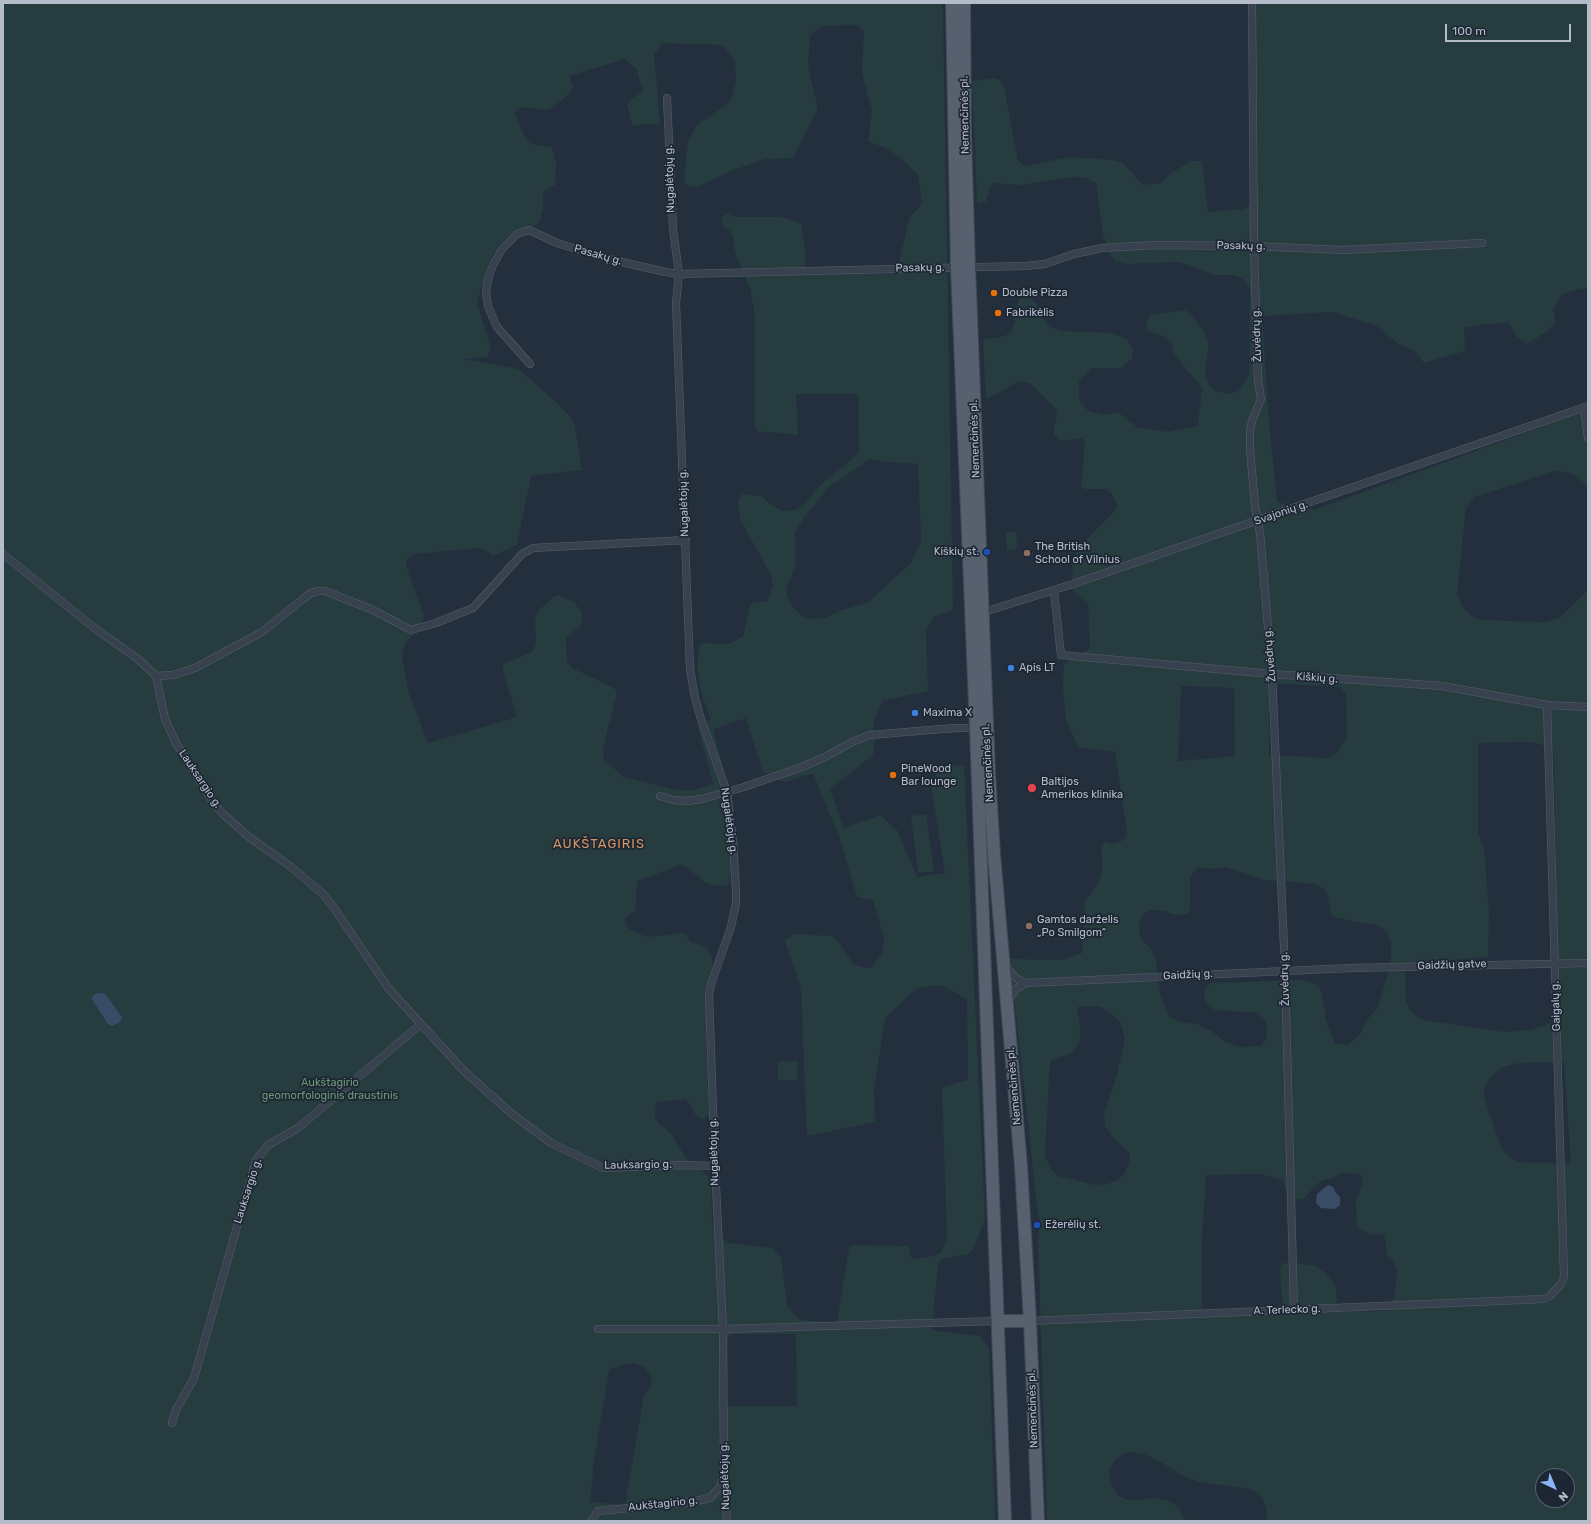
<!DOCTYPE html>
<meta charset="utf-8">
<style>
body{margin:0}
#map{position:relative;width:1591px;height:1524px;overflow:hidden;background:#242f3e;font-family:Rubik,sans-serif}
canvas{display:block}
.frame{position:absolute;inset:0;border:4px solid #b4bcc9;pointer-events:none}
.north{position:absolute;left:1535px;top:1468px;width:40px;height:40px;box-sizing:border-box;background:#1d2633;border:1px solid #59626f;border-radius:50%;rotate:136deg;font-size:11px;font-weight:700;line-height:16px;text-align:center;color:#b4bcc9}
.north::after{content:'';display:block;margin:auto;width:14px;height:18px;background:#8ab4f8;clip-path:polygon(50% 0,100% 100%,50% 72%,0 100%)}
.scale{position:absolute;left:1445px;top:24px;width:126px;height:18px;box-sizing:border-box;border:2px solid #b4bcc9;border-top:0;padding-left:5px;font-size:12px;line-height:14px;white-space:nowrap;color:#b4bcc9;-webkit-text-stroke:3px #1d2633;paint-order:stroke}
</style>
<div id="map">
<canvas width="1591" height="1524"></canvas>
<div class="frame"></div>
<div class="north">N</div>
<div class="scale">100 m</div>
</div>
<script>
const context = document.querySelector('canvas').getContext('2d');
context.lineJoin = 'round';
function fillPath(path, color) {
  context.fillStyle = color;
  context.fill(path, 'evenodd');
}
function poly(rows) {
  const path = new Path2D();
  for (const r of rows) {
    path.moveTo(r[0], r[1]);
    for (let i = 2; i < r.length; i += 2) path.lineTo(r[i], r[i + 1]);
  }
  return path;
}
function trace(path, color, width, dash) {
  context.strokeStyle = color;
  context.lineWidth = width;
  context.lineCap = dash ? 'butt' : 'round';
  context.setLineDash(dash || []);
  context.stroke(path);
}
function write(font, color, halo, rows, align = 'center') {
  context.font = font + ' Rubik,sans-serif';
  context.lineWidth = 3.5;
  context.setLineDash([]);
  context.textBaseline = 'middle';
  context.strokeStyle = halo;
  context.fillStyle = color;
  for (const [text, x, y, turn = 0] of rows) {
    context.save();
    context.translate(x, y);
    context.rotate((+turn || 0) * Math.PI / 180);
    context.textAlign = isNaN(turn) ? turn : align;
    if (halo) context.strokeText(text, 0, 0);
    context.fillText(text, 0, 0);
    context.restore();
  }
}
const green = poly([
 [3,3,941,3,943,11,953,610,933,617,926,632,928,691,882,701,873,725,875,739,873,755,830,789,844,828,880,815,897,830,917,877,945,873,931,786,939,767,964,765,985,1219,974,1248,968,1254,941,1259,938,1264,932,1329,937,1331,980,1336,989,1349,995,1521,3,1521],
 [854,25,859,27,864,32,862,73,872,111,868,142,887,148,908,165,918,175,922,204,910,217,896,274,810,274,805,272,805,249,801,224,782,217,738,217,727,214,721,218,723,226,730,231,733,236,735,253,750,288,755,315,755,425,757,431,798,435,796,394,858,394,859,453,819,486,805,503,795,510,783,511,773,506,761,496,742,494,738,502,741,521,771,575,773,583,768,601,751,603,743,636,730,644,700,643,697,665,701,693,711,720,697,724,713,784,691,791,672,789,624,777,604,760,603,747,617,693,615,689,608,685,572,668,567,662,566,638,579,627,582,622,582,613,574,602,558,595,553,597,537,612,535,619,536,644,532,652,504,664,502,668,517,717,428,743,409,694,402,658,404,645,421,624,424,616,406,566,407,559,413,554,483,548,493,556,517,545,531,476,582,470,574,421,559,405,519,369,464,359,487,357,491,348,477,303,490,259,499,244,520,229,532,228,539,222,543,210,543,192,555,185,556,163,552,148,532,144,525,138,515,112,521,107,546,110,552,108,569,94,573,86,569,76,625,59,637,70,643,92,633,98,627,104,632,125,660,124,654,54,663,43,722,45,735,59,736,80,731,101,697,125,688,141,684,181,689,186,697,187,736,169,765,159,793,158,818,108,808,66,810,35,822,26],
 [870,459,887,462,918,464,921,541,911,563,867,603,842,610,825,618,812,619,802,616,793,607,788,598,786,589,795,568,795,532,805,516,829,487],
 [746,718,763,772,785,782,813,773,840,839,857,897,873,900,884,938,883,951,872,967,866,968,854,965,839,942,832,936,794,934,785,941,801,988,807,1136,875,1122,874,1089,885,1018,917,988,941,985,967,999,968,1080,942,1087,947,1238,940,1254,912,1260,909,1246,853,1245,849,1248,837,1323,801,1320,794,1314,787,1305,781,1257,772,1248,729,1243,717,1235,712,1223,711,1178,686,1158,672,1135,666,1129,659,1125,655,1118,656,1102,685,1099,689,1103,695,1114,700,1118,705,1119,709,1115,706,1042,706,992,712,967,712,957,707,949,697,943,692,943,684,933,647,937,630,930,626,925,625,917,635,912,637,881,680,865,687,867,704,882,713,885,728,886,738,844,728,787,713,729],
 [733,1334,796,1334,797,1406,726,1406,727,1339],
 [633,1363,644,1366,652,1379,650,1388,644,1395,625,1505,590,1502,594,1461,609,1370,622,1365],
 [1254,3,1588,3,1588,289,1579,289,1562,294,1553,310,1556,322,1546,332,1527,344,1516,336,1509,323,1483,324,1464,328,1465,351,1424,363,1415,351,1398,344,1377,326,1333,312,1262,316,1269,422,1277,502,1314,510,1588,410,1588,487,1572,474,1563,472,1554,471,1475,497,1466,508,1457,595,1462,606,1471,616,1479,620,1545,622,1559,618,1588,590,1588,1521,1264,1521,1267,1517,1266,1508,1261,1496,1252,1489,1199,1482,1182,1475,1161,1462,1144,1454,1128,1452,1115,1459,1109,1471,1111,1483,1118,1495,1125,1500,1138,1500,1155,1498,1168,1500,1179,1508,1185,1521,1047,1521,1038,1238,1040,1225,1037,1207,1010,959,1061,960,1082,953,1085,901,1099,882,1103,867,1101,851,1104,842,1112,844,1120,842,1126,837,1127,830,1115,752,1078,747,1066,720,1063,689,1064,664,1090,648,1088,603,1073,591,1072,559,1083,543,1116,509,1117,504,1111,493,1106,489,1084,489,1081,485,1085,443,1082,438,1060,441,1054,434,1054,427,1057,417,1056,409,1030,383,1020,381,986,399,983,340,1005,336,1012,330,1015,322,1015,311,1019,299,1028,298,1035,302,1039,308,1041,317,1051,327,1061,331,1111,333,1125,338,1133,348,1132,359,1120,368,1092,368,1079,381,1079,399,1088,411,1104,415,1118,412,1137,427,1168,432,1198,426,1202,388,1173,353,1173,344,1163,336,1152,333,1147,329,1146,323,1150,315,1185,310,1195,319,1204,332,1209,344,1205,369,1207,381,1215,391,1228,394,1238,391,1249,376,1250,288,1242,278,1230,275,1216,275,1179,262,1126,264,1115,261,1110,254,1103,234,1096,183,1086,178,1079,177,1050,180,1022,185,995,183,990,187,986,202,977,204,972,81,993,78,1000,80,1004,87,1018,161,1025,166,1069,157,1113,160,1123,163,1143,185,1161,183,1170,174,1191,161,1202,161,1208,212,1244,209,1256,199],
 [1269,683,1340,687,1346,694,1347,737,1338,752,1328,758,1269,755],
 [1181,686,1234,688,1235,756,1178,761],
 [1528,742,1541,744,1554,754,1558,1021,1530,1030,1505,1032,1422,1020,1412,1013,1406,1002,1405,964,1488,957,1489,913,1484,848,1478,833,1478,743],
 [1198,867,1214,869,1226,867,1264,880,1315,884,1325,889,1328,896,1331,913,1330,914,1338,918,1379,926,1387,932,1391,941,1391,962,1378,1007,1366,1021,1361,1033,1348,1045,1335,1044,1326,1020,1321,990,1314,983,1303,980,1210,983,1204,991,1205,1002,1215,1010,1257,1013,1265,1020,1267,1029,1266,1040,1260,1046,1243,1047,1227,1043,1213,1032,1197,1024,1179,1022,1168,1015,1160,993,1156,960,1151,949,1140,937,1139,923,1144,913,1152,910,1165,911,1172,914,1180,915,1187,914,1190,910,1190,877],
 [1100,1006,1112,1014,1120,1022,1125,1039,1117,1074,1104,1115,1105,1126,1113,1138,1129,1152,1130,1159,1125,1173,1118,1180,1107,1184,1094,1185,1058,1176,1051,1169,1045,1155,1050,1061,1072,1053,1078,1044,1081,1033,1077,1007],
 [1564,1062,1571,1164,1517,1162,1505,1153,1501,1147,1484,1097,1484,1088,1492,1075,1503,1067,1518,1063],
 [1341,1173,1360,1174,1363,1182,1356,1203,1357,1227,1371,1235,1384,1234,1388,1257,1394,1262,1397,1272,1395,1295,1388,1311,1337,1312,1336,1288,1332,1280,1326,1273,1314,1265,1284,1263,1280,1267,1283,1313,1202,1316,1202,1240,1206,1175,1260,1174,1283,1180,1289,1201,1305,1198,1312,1189,1321,1181,1330,1179],
 [1543,1476,1567,1476,1567,1500,1543,1500],
 [1016,531,1017,549,1007,550,1006,532],
 [926,814,934,871,918,873,911,816],
 [797,1061,797,1080,778,1080,778,1062]
]);
const water = poly([
 [97,993,102,993,106,995,122,1017,121,1021,118,1023,112,1026,108,1024,91,998,93,996],
 [1328,1185,1333,1187,1336,1193,1340,1197,1340,1205,1335,1209,1321,1208,1316,1203,1317,1194]
]);
const street = poly([
 [1252,3,1254,246,1258,381,1261,399,1252,421,1250,430,1250,448,1255,507,1260,533,1272,674,1285,971,1294,1310],
 [667,98,673,229,679,274,676,303,690,669,695,698,701,719,727,792,733,841,736,891,736,903,731,927,711,984,709,995,715,1166,723,1329,724,1473,727,1521],
 [530,364,497,327,488,306,486,293,488,279,493,265,502,249,517,234,529,230,557,243,609,259,665,272,679,274,1025,266,1045,264,1074,254,1102,248,1155,245,1254,246,1343,250,1482,243],
 [1584,407,1588,438],
 [3,554,93,627,138,659,156,676,165,719,176,743,213,802,223,814,249,837,290,866,323,894,334,908,389,989,464,1071,512,1114,551,1143,603,1168,680,1165,715,1166],
 [1054,591,1061,655,1272,674,1442,686,1547,705,1588,707],
 [981,613,1073,584,1588,406],
 [156,676,173,675,195,668,262,632,303,599,311,593,319,591,325,591,373,610,411,630,436,623,473,608,522,554,533,548,686,540],
 [660,796,673,800,687,801,702,799,744,787,802,767,825,757,852,742,870,735,955,728,976,728],
 [1005,966,1017,979,1026,983,1351,968,1588,963],
 [1008,1001,1016,989,1026,983],
 [1030,1321,1544,1299,1550,1296,1561,1284,1564,1277,1547,705],
 [598,1329,723,1329,998,1321],
 [172,1423,176,1410,194,1378,256,1160,268,1145,298,1128,421,1024],
 [591,1521,598,1511,692,1502,710,1498,720,1487,722,1480]
]);
const primary = poly([
 [952,3,957,267,976,728,1005,1521],
 [964,3,965,136,969,267,989,774,994,854,1021,1166,1030,1321,1038,1521],
 [998,1321,1030,1321]
]);
const markers = [
 [994,293,4,"#e8710a"],
 [998,313,4,"#e8710a"],
 [987,552,4,"#1a4fb4"],
 [1027,553,4,"#8d6e63"],
 [1011,668,4,"#3f7fe0"],
 [915,713,4,"#3f7fe0"],
 [893,775,4,"#e8710a"],
 [1032,788,5,"#e0444e"],
 [1029,926,4,"#8d6e63"],
 [1037,1225,4,"#1a4fb4"]
];
const streetNames = [
 ["Nemenčinės pl.",965,115,-91],
 ["Nugalėtojų g.",670,179,-92],
 ["Pasakų g.",1241,246,1],
 ["Pasakų g.",598,255,16],
 ["Pasakų g.",920,268,-1],
 ["Žuvėdrų g.",1257,335,-92],
 ["Nemenčinės pl.",975,439,-92],
 ["Nugalėtojų g.",684,503,-92],
 ["Svajonių g.",1281,513,-19],
 ["Žuvėdrų g.",1270,655,-95],
 ["Kiškių g.",1317,678,4],
 ["Nemenčinės pl.",988,763,-93],
 ["Lauksargio g.",200,779,56],
 ["Nugalėtojų g.",729,821,82],
 ["Gaidžių gatve",1452,965,-2],
 ["Gaidžių g.",1188,975,-3],
 ["Žuvėdrų g.",1285,979,-92],
 ["Gaigalų g.",1556,1006,-92],
 ["Nemenčinės pl.",1014,1086,-95],
 ["Nugalėtojų g.",714,1152,-92],
 ["Lauksargio g.",638,1165,-1],
 ["Lauksargio g.",248,1191,-72],
 ["A. Terlecko g.",1287,1310,-2],
 ["Nemenčinės pl.",1033,1409,-92],
 ["Nugalėtojų g.",725,1476,-92],
 ["Aukštagirio g.",663,1504,-6]
];
const poiNames = [
 ["Double Pizza",1002,293],
 ["Fabrikėlis",1006,313],
 ["The British",1035,547],
 ["School of Vilnius",1035,560],
 ["Kiškių st.",979,552,"right"],
 ["Apis LT",1019,668],
 ["Maxima X",923,713],
 ["PineWood",901,769],
 ["Bar lounge",901,782],
 ["Baltijos",1041,782],
 ["Amerikos klinika",1041,795],
 ["Gamtos darželis",1037,920],
 ["„Po Smilgom“",1037,933],
 ["Ežerėlių st.",1045,1225]
];
const parkNames = [
 ["Aukštagirio",330,1083],
 ["geomorfologinis draustinis",330,1096]
];
const quarterNames = [
 ["AUKŠTAGIRIS",599,844]
];
fillPath(green, '#263c3f');
fillPath(water, '#394c67');
trace(street, '#565f6c', 8);
trace(primary, '#414a57', 14);
trace(street, '#38414e', 7);
trace(primary, '#56606e', 12);
for (const [x, y, r, color] of markers) {
  const dot = new Path2D();
  dot.arc(x, y, r, 0, 2 * Math.PI);
  context.fillStyle = color;
  context.fill(dot);
  trace(dot, '#1d2633', 1.5);
}
write('11px', '#b4bcc9', '#1d2633', streetNames);
write('11px', '#b4bcc9', '#1d2633', poiNames, 'left');
write('11px', '#6b9a76', '#1d2633', parkNames);
context.letterSpacing = '1px';
write('13px', '#d59563', '#1d2633', quarterNames);
context.letterSpacing = '0px';
</script>
